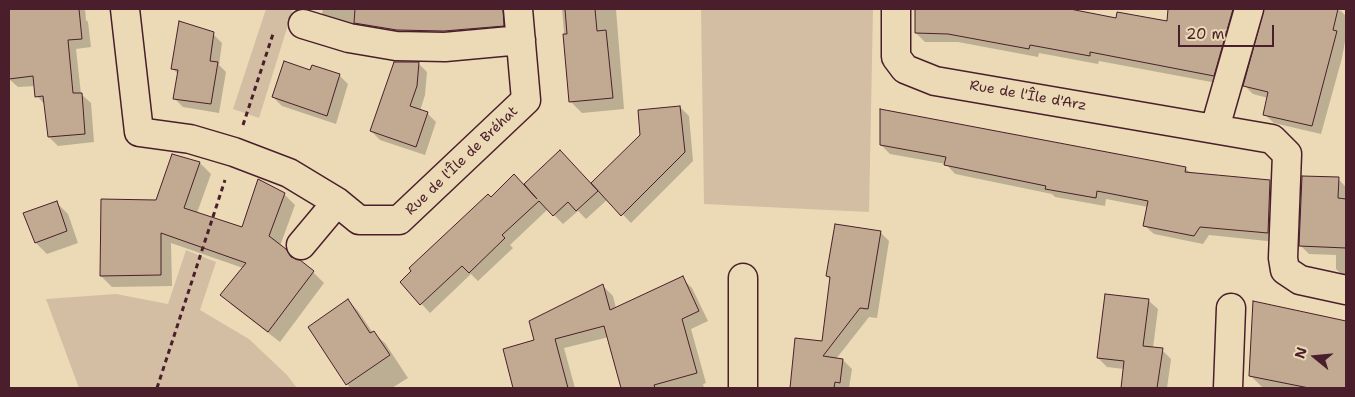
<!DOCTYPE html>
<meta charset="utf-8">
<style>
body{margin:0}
#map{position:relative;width:1355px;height:397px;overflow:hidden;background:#ecdab7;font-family:"Shantell Sans",sans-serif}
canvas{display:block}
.frame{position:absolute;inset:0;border:10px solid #4a1f2b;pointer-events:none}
.north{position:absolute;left:1290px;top:332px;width:50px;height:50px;-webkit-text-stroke:4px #ecdab7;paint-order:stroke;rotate:287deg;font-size:14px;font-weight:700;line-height:20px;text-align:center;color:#4a1f2b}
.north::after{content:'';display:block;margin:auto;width:18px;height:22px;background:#4a1f2b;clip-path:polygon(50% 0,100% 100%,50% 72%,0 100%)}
.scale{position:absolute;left:1178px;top:25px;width:96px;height:22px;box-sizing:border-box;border:2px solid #4a1f2b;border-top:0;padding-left:6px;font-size:15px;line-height:18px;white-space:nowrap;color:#4a1f2b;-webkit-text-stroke:4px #ecdab7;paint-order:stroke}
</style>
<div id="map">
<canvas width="1355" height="397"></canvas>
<div class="frame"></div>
<div class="north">N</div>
<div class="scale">20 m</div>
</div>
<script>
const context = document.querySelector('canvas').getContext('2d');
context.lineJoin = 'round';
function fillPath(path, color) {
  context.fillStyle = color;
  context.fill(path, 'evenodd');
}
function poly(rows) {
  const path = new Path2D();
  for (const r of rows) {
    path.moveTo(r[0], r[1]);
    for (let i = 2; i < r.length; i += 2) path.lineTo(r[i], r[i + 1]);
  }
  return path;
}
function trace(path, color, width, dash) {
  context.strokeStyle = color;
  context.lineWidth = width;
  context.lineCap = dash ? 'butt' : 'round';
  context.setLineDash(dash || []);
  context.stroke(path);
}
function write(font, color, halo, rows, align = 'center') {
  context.font = font + ' "Shantell Sans",sans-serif';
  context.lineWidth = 4;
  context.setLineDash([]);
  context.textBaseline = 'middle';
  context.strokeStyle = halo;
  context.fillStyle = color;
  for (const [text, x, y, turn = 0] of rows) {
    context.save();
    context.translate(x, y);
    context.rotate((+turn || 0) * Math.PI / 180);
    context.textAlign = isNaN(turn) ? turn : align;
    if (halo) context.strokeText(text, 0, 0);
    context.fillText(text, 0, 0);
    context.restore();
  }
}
const green = poly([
 [266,9,293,9,259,118,233,109],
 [701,9,873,9,869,212,704,204],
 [186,250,216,262,200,310,249,339,287,375,297,388,79,388,46,299,116,294,168,304]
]);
const shadow = poly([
 [9,9,85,9,86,20,88,22,91,47,76,49,81,94,91,103,94,142,58,146,49,137,46,106,37,96,36,86,18,87,9,79],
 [323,9,482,9,484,37,407,39,331,21,322,13],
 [562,9,616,9,624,109,582,113,570,101],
 [916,9,1056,9,1117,19,1223,41,1232,50,1222,84,1099,61,1098,64,1039,53,1038,57,958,42,925,42,916,33],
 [1265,9,1333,9,1341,11,1346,16,1346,36,1342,58,1321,134,1274,123,1265,115,1268,98,1253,94,1245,86,1265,13],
 [213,34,222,43,219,65,226,72,219,113,183,107,174,98,178,74,173,69],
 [418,63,427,72,425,95,420,111,427,113,436,122,425,155,380,140,371,131],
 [311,72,339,75,348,84,336,124,282,106,273,97],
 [680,107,689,116,693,161,631,223,608,199,586,219,578,211,563,224,548,209,510,245,513,248,478,281,471,274,430,313,401,282,491,199,533,195,591,184,642,135],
 [881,145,1185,168,1191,173,1270,181,1279,190,1277,242,1209,235,1203,244,1154,234,1145,226,1148,207,1106,199,1105,206,1055,197,1052,194,955,174,946,164,890,154],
 [172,156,200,163,211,174,197,213,243,229,284,194,295,205,280,246,295,260,300,261,313,272,324,283,280,342,233,306,222,295,243,268,171,243,172,286,112,287,101,276,157,201],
 [1338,179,1346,187,1346,278,1336,269,1336,255,1309,254,1300,245],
 [57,203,68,214,78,243,47,254,36,243],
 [880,232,889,241,877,318,869,317,836,359,843,360,852,369,849,388,790,388,796,339,824,343,831,280,827,276],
 [682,278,692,288,708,321,691,329,706,383,703,384,704,388,622,388,609,337,564,348,575,388,515,388,505,350,536,341,603,286,613,296,616,308],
 [348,300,358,311,373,333,385,343,408,378,392,388,350,388,309,327],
 [1149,301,1158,309,1153,348,1162,350,1171,359,1167,388,1122,388,1124,369,1107,367,1098,358],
 [1254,302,1346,322,1346,388,1262,387,1250,375]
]);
const building = poly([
 [9,9,79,9,82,39,68,40,73,93,82,93,85,134,48,137,43,96,35,97,33,76,9,79,9,9],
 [355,9,503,9,504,26,444,31,397,30,354,23,355,9],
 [565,9,595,9,597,31,606,30,613,98,569,102,563,34,567,34,565,9],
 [915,9,1070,9,1116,18,1117,12,1167,21,1168,9,1233,9,1214,76,1090,52,1090,56,1030,45,1029,49,948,34,915,33,915,9],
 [1264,9,1338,9,1333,30,1337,31,1312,126,1263,115,1268,92,1243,86,1264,9],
 [179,21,214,32,210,61,218,62,211,104,173,99,178,70,171,69,179,21],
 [284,61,310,70,312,65,340,74,327,116,272,97,284,61],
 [394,62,419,62,417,86,410,106,428,112,416,147,370,131,394,62],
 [680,106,685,152,621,216,591,183,640,135,638,110,680,106],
 [880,109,1186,167,1185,172,1270,180,1268,233,1200,227,1194,236,1143,226,1148,201,1097,191,1096,198,1045,189,1046,186,944,165,946,157,880,145,880,109],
 [560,150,598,191,576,211,568,202,553,216,539,201,502,235,505,238,469,273,462,266,420,305,400,282,411,271,409,268,488,194,491,197,514,174,537,199,524,184,560,150],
 [172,154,200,162,184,208,242,227,258,179,285,193,269,236,286,249,291,257,300,260,314,271,268,332,220,295,246,263,161,233,161,275,100,276,101,199,156,200,172,154],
 [1302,176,1339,177,1338,198,1346,199,1346,248,1299,246,1302,176],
 [57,201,67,231,35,243,23,213,57,201],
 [835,224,881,231,868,309,860,308,823,356,843,359,840,383,835,382,834,388,790,388,795,338,822,341,830,277,826,276,835,224],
 [683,276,699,311,682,319,697,373,654,385,655,388,621,388,604,326,555,339,568,388,513,388,503,349,534,340,529,321,603,284,610,310,683,276],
 [1105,294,1149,299,1143,346,1163,348,1157,388,1121,388,1124,361,1097,358,1105,294],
 [348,299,370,333,374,331,390,355,346,385,308,327,348,299],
 [1253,301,1346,321,1346,388,1309,388,1249,376,1253,301]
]);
const path = poly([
 [243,125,274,31],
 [157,388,225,180]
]);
const minor = poly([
 [125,9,139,132,190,139,234,152,289,173,337,202,359,220,399,220,526,100,518,9],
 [896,9,896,57,905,69,935,81,1272,139,1287,154,1283,258,1285,270,1300,280,1346,290],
 [303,24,349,38,396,46,445,47,521,40],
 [1215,128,1249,9],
 [301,245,337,202],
 [743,388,743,278],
 [1228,388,1231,308]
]);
const streetNames = [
 ["Rue de l'Île d'Arz",1028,96,10],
 ["Rue de l'Île de Bréhat",462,161,-44]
];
fillPath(green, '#d4bea3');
fillPath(shadow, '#0003');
fillPath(building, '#c1a992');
trace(building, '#4a1f2b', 1);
trace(minor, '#4a1f2b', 31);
trace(path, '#4a1f2b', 3, [5, 4]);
trace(minor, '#ecdab7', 28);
write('14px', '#4a1f2b', '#ecdab7', streetNames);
</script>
